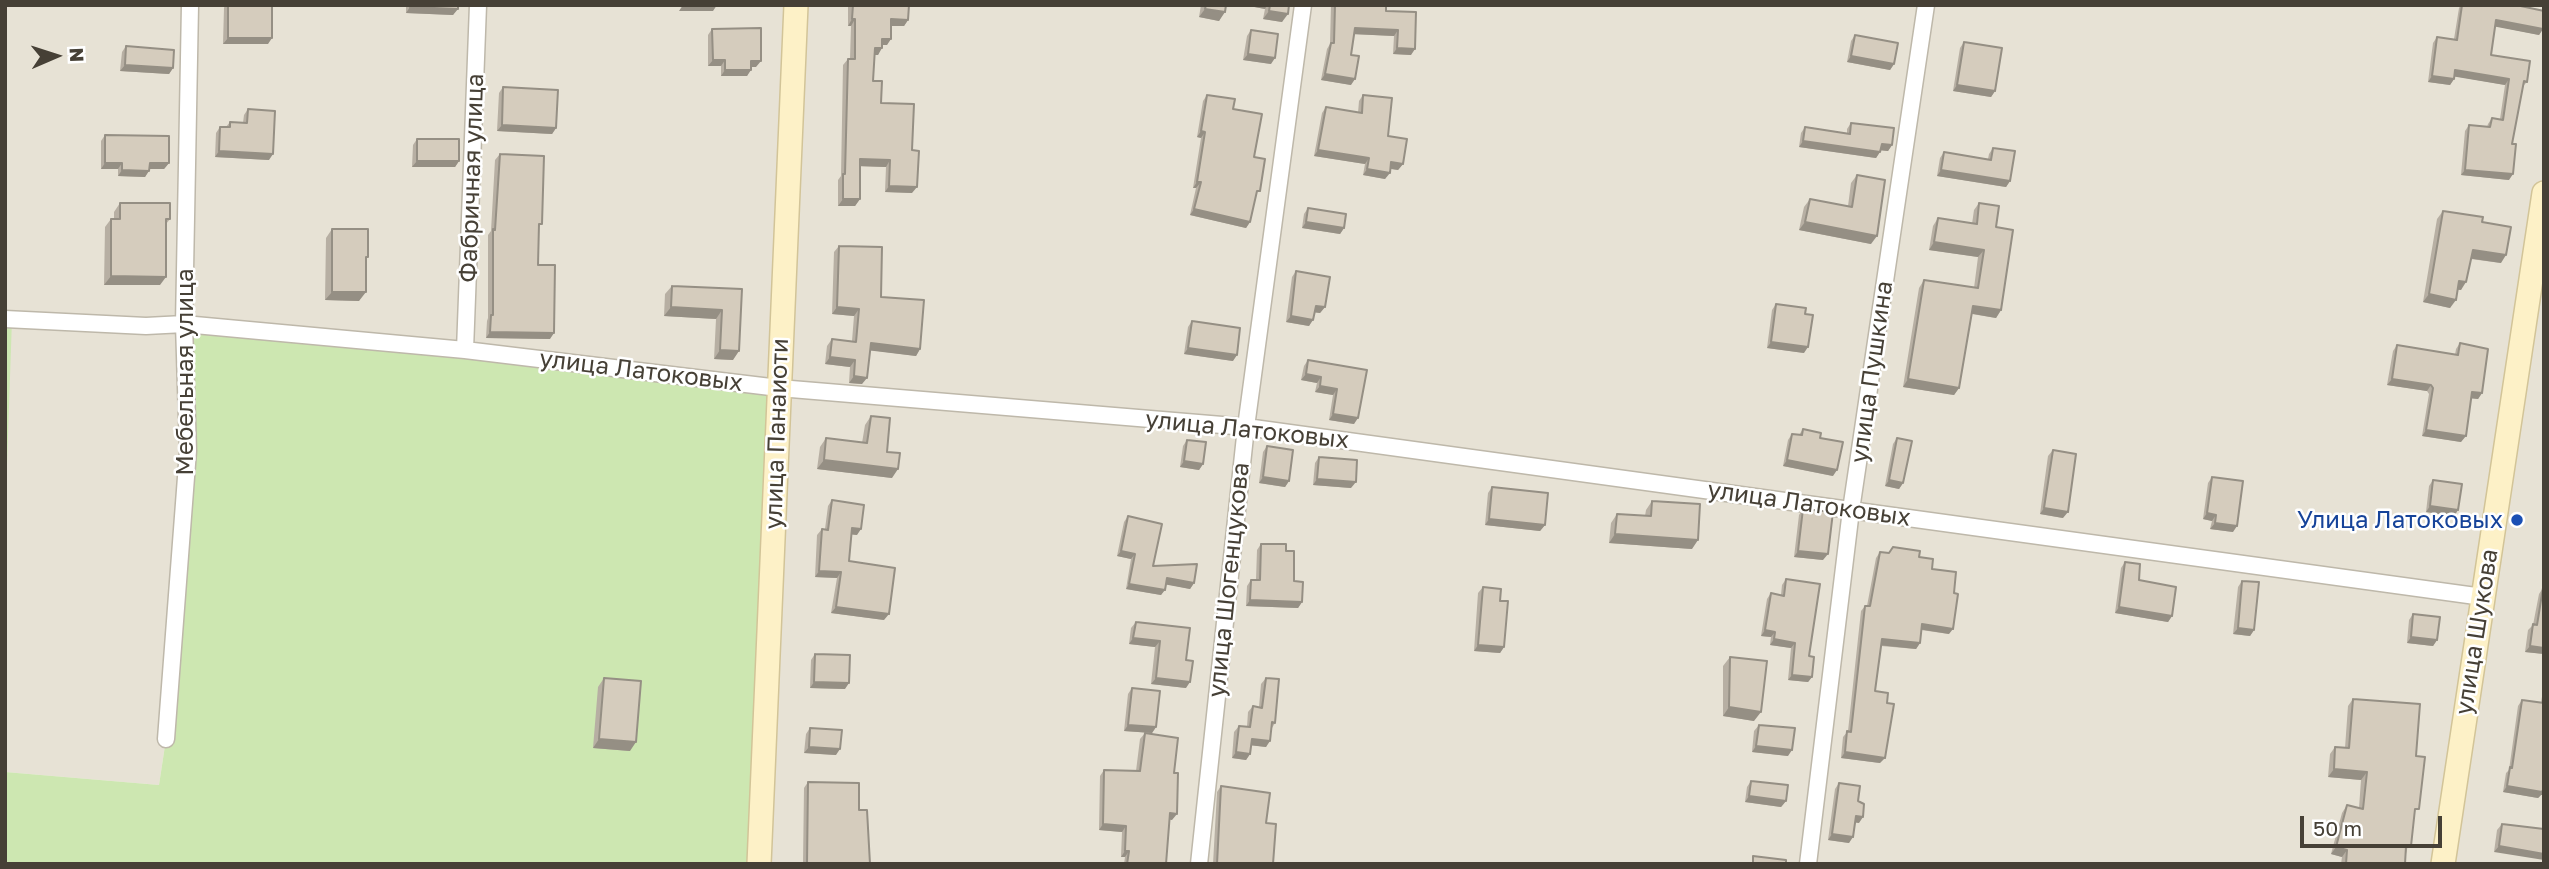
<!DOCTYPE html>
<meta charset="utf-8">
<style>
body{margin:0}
#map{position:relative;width:2549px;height:869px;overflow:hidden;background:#f3f0e7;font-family:"Golos Text",sans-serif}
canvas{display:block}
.frame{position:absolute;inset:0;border:7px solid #464036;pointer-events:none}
.north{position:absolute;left:21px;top:21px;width:70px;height:70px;-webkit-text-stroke:5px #fff;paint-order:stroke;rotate:87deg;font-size:19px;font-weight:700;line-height:28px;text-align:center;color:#464036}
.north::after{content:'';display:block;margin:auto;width:24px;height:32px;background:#464036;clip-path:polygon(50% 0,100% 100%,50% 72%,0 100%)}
.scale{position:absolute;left:2300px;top:816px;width:142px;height:32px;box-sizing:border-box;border:4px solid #464036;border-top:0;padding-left:9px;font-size:21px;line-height:24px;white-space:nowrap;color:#464036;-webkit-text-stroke:5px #fff;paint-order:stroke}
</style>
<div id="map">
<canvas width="2549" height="869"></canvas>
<div class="frame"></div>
<div class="north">N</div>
<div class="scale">50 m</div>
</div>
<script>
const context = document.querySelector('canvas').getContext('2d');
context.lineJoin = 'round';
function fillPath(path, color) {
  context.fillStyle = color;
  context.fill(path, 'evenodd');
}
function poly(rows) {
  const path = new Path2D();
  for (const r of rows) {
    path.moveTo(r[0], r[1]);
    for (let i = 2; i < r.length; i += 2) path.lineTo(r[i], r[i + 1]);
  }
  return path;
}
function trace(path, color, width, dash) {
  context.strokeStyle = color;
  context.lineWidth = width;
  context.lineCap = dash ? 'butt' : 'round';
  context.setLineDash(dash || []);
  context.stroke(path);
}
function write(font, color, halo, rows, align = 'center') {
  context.font = font + ' "Golos Text",sans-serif';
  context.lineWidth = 5;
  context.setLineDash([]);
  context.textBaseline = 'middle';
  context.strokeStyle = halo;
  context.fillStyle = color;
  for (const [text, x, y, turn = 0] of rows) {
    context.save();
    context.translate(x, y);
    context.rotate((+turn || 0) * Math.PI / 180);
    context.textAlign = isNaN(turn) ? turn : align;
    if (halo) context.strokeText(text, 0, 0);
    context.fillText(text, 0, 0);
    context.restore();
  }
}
const residential = poly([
 [5,5,2544,5,2544,864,759,864,188,451,166,739,159,785,5,772,5,523,11,319,5,319]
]);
const green = poly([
 [5,319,12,319,5,523],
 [184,324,779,388,759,864,5,864,5,772,159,785,166,739,188,451]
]);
const street = poly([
 [5,319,146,326,184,324,465,350,779,388,1246,427,2483,597],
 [465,350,478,5],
 [166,739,188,451,184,324,190,5],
 [1199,864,1246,427,1303,5],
 [1808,864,1851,510,1926,5]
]);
const secondary = poly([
 [759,864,796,5],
 [2443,864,2544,193]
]);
const wall = poly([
 [225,5,272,5,268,44,223,44,224,8],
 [406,5,458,5,453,15,406,13],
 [848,5,909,5,908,20,904,26,891,26,887,45,882,45,878,55,875,55,873,81,881,103,912,150,912,193,885,192,886,167,860,166,860,199,855,206,838,206,838,180,841,176,843,65,848,59,850,59,851,26,848,26],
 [1201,5,1226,5,1219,21,1199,17],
 [1244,5,1289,5,1282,22,1263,19,1265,9],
 [1331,5,1376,5,1386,11,1416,12,1411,55,1393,54,1394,36,1354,34,1351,55,1351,85,1321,80,1327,49,1330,44],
 [2461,5,2516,5,2543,29,2539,35,2495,26,2491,55,2527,82,2522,87,2512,144,2509,180,2461,175,2465,131,2469,125,2487,127,2488,124,2492,118,2500,119,2505,85,2454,76,2454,79,2450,85,2428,82,2433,43,2437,37,2454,39,2459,8],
 [712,29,756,67,751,67,747,76,721,76,721,66,708,66,708,35],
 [1251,30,1271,64,1243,60,1247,36],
 [1855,35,1894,64,1890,70,1847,62,1851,41],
 [1964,42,1995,91,1991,97,1953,91,1960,48],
 [126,46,173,68,169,74,120,71,122,52],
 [503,87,556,128,552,134,497,131,499,93],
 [1207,95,1233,109,1254,157,1256,197,1250,222,1246,228,1190,215,1196,188,1193,188,1201,138,1197,137,1203,101],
 [1363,95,1388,136,1403,164,1398,170,1390,169,1385,179,1363,175,1365,164,1314,156,1322,113,1326,107,1358,113,1359,101],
 [248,109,269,160,215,157,216,133,220,127,226,127,230,122,243,123,244,115],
 [1851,123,1892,145,1888,151,1881,150,1876,158,1799,147,1801,133,1805,127,1847,134,1847,129],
 [105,135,169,163,164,169,149,169,145,177,118,176,118,169,101,169,101,141],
 [417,139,459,161,455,167,412,167,413,145],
 [1993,148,2010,181,2006,187,1937,176,1940,158,1944,152,1988,159,1989,154],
 [500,154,539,229,538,265,550,339,486,338,487,321,488,318,488,235,491,231,495,160],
 [1857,175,1871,244,1799,230,1804,207,1810,199,1848,206,1851,183],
 [120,203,170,219,166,224,160,285,104,285,105,227,111,219,114,219,114,212],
 [1979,203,1996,227,2001,310,1996,318,1972,314,1959,388,1954,395,1903,387,1919,288,1924,280,1974,288,1978,257,1929,250,1933,226,1938,218,1972,224,1974,210],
 [1308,208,1344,228,1340,234,1302,228,1304,214],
 [2443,211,2482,222,2501,263,2471,259,2461,290,2458,290,2450,308,2423,302,2437,219],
 [332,229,366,261,359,301,325,300,326,238],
 [839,246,881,297,920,349,916,356,870,350,862,384,849,383,850,367,825,364,827,346,832,339,852,341,854,316,832,314,834,252],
 [1296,271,1325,307,1320,313,1315,312,1309,326,1286,322,1292,277],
 [672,286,742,289,733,360,714,359,716,319,664,316,665,294],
 [1776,304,1805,314,1804,353,1767,348,1772,310],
 [1192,321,1233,361,1184,354,1188,327],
 [2460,343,2482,393,2478,399,2471,398,2461,442,2422,436,2429,394,2427,391,2387,385,2393,351,2397,345,2455,355,2456,349],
 [1308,360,1367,370,1354,424,1329,420,1333,395,1315,392,1317,383,1301,380,1304,366],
 [871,416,887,452,892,478,817,469,820,447,826,438,862,443,865,425],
 [1803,429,1820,438,1833,476,1783,466,1788,440,1792,434,1799,435],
 [1897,438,1903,483,1899,489,1885,486,1893,444],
 [1187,440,1203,464,1199,470,1180,467,1183,446],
 [1267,446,1289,481,1285,487,1259,483,1263,452],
 [2053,450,2063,518,2040,514,2048,456],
 [1319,457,1351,488,1313,485,1315,463],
 [2212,477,2233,532,2210,529,2212,521,2203,519,2208,483],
 [2433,480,2458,510,2454,516,2426,512,2429,486],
 [1492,487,1545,525,1540,531,1485,525,1488,493],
 [832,500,857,535,851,534,849,561,884,620,831,613,837,578,815,577,817,535,822,529,825,529,828,506],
 [1652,501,1692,549,1609,543,1611,523,1617,514,1645,516,1646,510],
 [1803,509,1823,560,1794,557,1799,515],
 [1128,516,1153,566,1194,583,1190,589,1166,584,1161,595,1126,589,1131,559,1117,556,1124,522],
 [1261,544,1286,551,1294,581,1302,602,1298,608,1246,606,1247,586,1251,580,1256,580,1257,550],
 [1880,552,1919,557,1932,569,1949,634,1921,630,1920,643,1916,649,1881,646,1875,691,1880,763,1841,758,1843,737,1848,731,1861,611,1865,606,1867,606,1876,558],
 [2125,562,2139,580,2172,616,2168,622,2115,613,2121,568],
 [1786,579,1809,656,1812,677,1808,682,1788,680,1791,648,1770,645,1771,637,1761,636,1767,599,1771,593,1781,595,1782,585],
 [2242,581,2254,630,2250,636,2233,634,2238,587],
 [1483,587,1500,601,1504,647,1500,653,1474,651,1478,593],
 [2543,588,2544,588,2544,654,2525,652,2528,630,2533,625,2539,594],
 [2413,614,2437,640,2433,646,2407,643,2409,620],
 [1136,622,1186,660,1186,688,1151,684,1155,647,1129,644,1131,628],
 [815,654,845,689,810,688,811,660],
 [1730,657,1754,721,1723,716,1723,666],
 [604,678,630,751,593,748,598,687],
 [1266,678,1275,723,1272,728,1266,747,1251,745,1250,754,1246,760,1232,758,1234,732,1239,726,1247,727,1248,712,1253,706,1259,707,1261,684],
 [2544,684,2544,795,2541,795,2538,798,2503,792,2506,773,2509,770,2518,706,2522,700,2541,703],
 [1132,688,1156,727,1152,733,1124,731,1128,694],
 [2353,699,2416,756,2414,817,2406,854,2405,864,2341,864,2342,857,2331,854,2342,813,2347,805,2359,808,2361,780,2328,777,2330,754,2335,747,2345,748,2348,706],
 [1759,725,1788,756,1752,752,1754,731],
 [810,728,836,755,804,753,806,734],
 [1145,733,1174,773,1172,820,1170,819,1166,864,1124,864,1125,857,1121,857,1122,832,1099,830,1100,776,1104,770,1136,771,1140,739],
 [1751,781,1786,801,1781,807,1745,802,1747,787],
 [808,782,859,810,870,864,803,864,804,788],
 [1839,783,1858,801,1859,823,1855,822,1849,843,1828,840,1835,789],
 [1221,786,1266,823,1273,864,1213,864,1217,792],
 [2502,824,2544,829,2494,852,2497,830]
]);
const shadedWall = poly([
 [683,5,717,5,713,11,679,11],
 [1244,5,1267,5,1265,9],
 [410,7,458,9,453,15,406,13],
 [1205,9,1225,12,1219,21,1199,17],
 [1269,11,1288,14,1282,22,1263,19],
 [852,19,855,19,851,26,848,26],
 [891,19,908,20,904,26,887,26],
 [2496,20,2543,29,2539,35,2492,26],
 [1355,28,1398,30,1394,36,1351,34],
 [228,38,272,38,268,44,223,44],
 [882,39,891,39,887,45,878,45],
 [875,48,882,48,878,55,871,55],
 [1397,48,1415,49,1411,55,1393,54],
 [1248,54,1275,58,1271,64,1243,60],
 [1851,56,1894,64,1890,70,1847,62],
 [713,60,725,60,721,66,708,66],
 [751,61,761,61,756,67,746,67],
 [125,65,173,68,169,74,120,71],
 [725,70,751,70,747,76,721,76],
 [2455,70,2509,79,2505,85,2451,76],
 [1325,74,1355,79,1351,85,1321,80],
 [2432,76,2454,79,2450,85,2428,82],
 [1957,85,1995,91,1991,97,1953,91],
 [502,125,556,128,552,134,497,131],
 [1201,131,1205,132,1201,138,1197,137],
 [1803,141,1880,152,1876,158,1799,147],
 [1882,144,1892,145,1888,151,1877,150],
 [1318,150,1369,158,1365,164,1314,156],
 [219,151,273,154,269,160,215,157],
 [860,159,890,160,886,167,855,166],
 [417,161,459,161,455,167,412,167],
 [1391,162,1403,164,1398,170,1387,168],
 [105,163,122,163,118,169,101,169],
 [150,163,169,163,164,169,145,169],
 [1367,169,1390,173,1385,179,1363,175],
 [122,170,149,171,145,177,118,176],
 [1941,170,2010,181,2006,187,1937,176],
 [2465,170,2513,174,2509,180,2461,175],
 [1197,182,1201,182,1196,188,1193,188],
 [889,186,917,187,912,193,885,192],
 [843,199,860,199,855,206,838,206],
 [1194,209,1250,222,1246,228,1190,215],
 [1306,222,1344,228,1340,234,1302,228],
 [1805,222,1877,236,1871,244,1799,230],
 [1934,242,1984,250,1978,257,1929,250],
 [2473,250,2506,255,2501,263,2467,258],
 [111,276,166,277,160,285,104,285],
 [2459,281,2466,282,2461,290,2454,289],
 [332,292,366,292,359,301,325,300],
 [2429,294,2456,300,2450,308,2423,302],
 [1316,306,1325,307,1320,313,1311,312],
 [1973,306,2001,310,1996,318,1968,313],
 [671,307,722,310,716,319,664,316],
 [837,307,859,309,854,316,832,314],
 [1291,316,1313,320,1309,326,1286,322],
 [490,332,554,333,550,339,486,338],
 [1771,342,1808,347,1804,353,1767,348],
 [871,343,920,349,916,356,866,350],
 [1188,348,1237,355,1233,361,1184,354],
 [720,350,739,351,733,360,714,359],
 [830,357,855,360,850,367,825,364],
 [1306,374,1321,377,1317,383,1301,380],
 [854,376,867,378,862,384,849,383],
 [1908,379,1959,388,1954,395,1903,387],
 [2392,379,2431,385,2427,391,2387,385],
 [1320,386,1337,389,1333,395,1315,392],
 [2472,392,2482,393,2478,399,2468,398],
 [1333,414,1358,418,1354,424,1329,420],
 [2426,430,2466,436,2461,442,2422,436],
 [824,460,898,469,892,478,817,469],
 [1787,460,1837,470,1833,476,1783,466],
 [1184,461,1203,464,1199,470,1180,467],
 [1263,477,1289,481,1285,487,1259,483],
 [1317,479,1356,482,1351,488,1313,485],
 [1889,480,1903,483,1899,489,1885,486],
 [2430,506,2458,510,2454,516,2426,512],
 [2044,508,2068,512,2063,518,2040,514],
 [2207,513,2216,515,2212,521,2203,519],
 [1489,519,1545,525,1540,531,1485,525],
 [2215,523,2237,526,2233,532,2210,529],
 [852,528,861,529,857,535,847,534],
 [1615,534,1698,540,1692,549,1609,543],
 [1121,551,1135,554,1131,559,1117,556],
 [1798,551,1828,554,1823,560,1794,557],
 [819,571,841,572,837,578,815,577],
 [1167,578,1194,583,1190,589,1163,584],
 [1129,584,1165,590,1161,595,1126,589],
 [1250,600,1302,602,1298,608,1246,606],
 [836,607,889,614,884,620,831,613],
 [2119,607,2172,616,2168,622,2115,613],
 [1922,624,1953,629,1949,634,1918,629],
 [2238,628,2254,630,2250,636,2233,634],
 [1765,630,1775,632,1771,637,1761,636],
 [2411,637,2437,640,2433,646,2407,643],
 [1133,638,1160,641,1155,647,1129,644],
 [1774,639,1795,643,1791,648,1770,645],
 [1882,639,1920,643,1916,649,1878,645],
 [1478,645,1504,647,1500,653,1474,651],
 [2530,646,2544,648,2544,654,2525,652],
 [1792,675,1812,677,1808,682,1788,680],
 [1156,678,1190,682,1186,688,1151,684],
 [814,682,849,683,845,689,810,688],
 [1729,707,1761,712,1754,721,1723,716],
 [1128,725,1156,727,1152,733,1124,731],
 [599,739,636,742,630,751,593,748],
 [1252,739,1270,741,1266,747,1248,745],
 [1756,746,1792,750,1788,756,1752,752],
 [809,747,840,749,836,755,804,753],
 [1236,752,1250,754,1246,760,1232,758],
 [1845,752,1885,758,1880,763,1841,758],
 [2334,769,2367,772,2361,780,2328,777],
 [2507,786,2544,788,2544,795,2541,795,2538,798,2503,792],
 [1749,796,1786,801,1781,807,1745,802],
 [1170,813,1177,814,1172,820,1166,819],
 [1856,816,1863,817,1859,823,1852,822],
 [1103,824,1126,826,1122,832,1099,830],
 [1832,834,1853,837,1849,843,1828,840],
 [2499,846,2544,854,2544,860,2494,852],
 [2336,847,2347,850,2342,857,2331,854],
 [1125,851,1129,851,1125,857,1121,857]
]);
const building = poly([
 [228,5,272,5,272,38,228,38,228,5],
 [410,5,458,5,458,9,410,7,410,5],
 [853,5,909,5,908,20,891,19,891,39,882,39,882,48,875,48,873,81,882,81,881,103,914,104,912,150,919,151,917,187,889,186,890,160,860,159,860,199,843,199,843,174,845,174,848,59,855,59,855,19,852,19,853,5],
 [1206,5,1226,5,1225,12,1205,9,1206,5],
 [1270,5,1289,5,1288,14,1269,11,1270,5],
 [1335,5,1386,6,1386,11,1416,12,1415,49,1397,48,1398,30,1355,28,1351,55,1359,56,1355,79,1325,74,1331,43,1334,43,1335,5],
 [2462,5,2516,5,2544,11,2543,29,2496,20,2491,55,2530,61,2527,82,2524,81,2512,144,2516,144,2513,174,2465,170,2469,125,2490,127,2492,118,2503,120,2509,79,2455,70,2454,79,2432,76,2437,37,2457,40,2462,5],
 [761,28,761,61,751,61,751,70,725,70,725,60,713,60,712,29,761,28],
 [1251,30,1278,34,1275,58,1248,54,1251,30],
 [1855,35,1898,43,1894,64,1851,56,1855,35],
 [1964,42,2002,48,1995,91,1957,85,1964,42],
 [126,46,174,50,173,68,125,65,126,46],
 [503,87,558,90,556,128,502,125,503,87],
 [1207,95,1235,99,1233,109,1262,114,1254,157,1265,159,1260,191,1257,191,1250,222,1194,209,1201,182,1197,182,1205,132,1201,131,1207,95],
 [1363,95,1392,98,1388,136,1407,139,1403,164,1391,162,1390,173,1367,169,1369,158,1318,150,1326,107,1362,113,1363,95],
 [248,109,275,111,273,154,219,151,220,127,230,127,230,122,247,123,248,109],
 [1851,123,1894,128,1892,145,1882,144,1880,152,1803,141,1805,127,1850,134,1851,123],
 [105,135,169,136,169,163,150,163,149,171,122,170,122,163,105,163,105,135],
 [417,139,459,139,459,161,417,161,417,139],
 [1993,148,2015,151,2010,181,1941,170,1944,152,1991,160,1993,148],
 [500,154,544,156,542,224,539,224,538,265,555,265,554,333,490,332,491,315,493,315,493,229,495,230,500,154],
 [1857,175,1885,180,1877,236,1805,222,1810,199,1852,207,1857,175],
 [120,203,170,203,170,219,166,219,166,277,111,276,111,219,120,219,120,203],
 [1979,203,1999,206,1996,227,2013,230,2001,310,1973,306,1959,388,1908,379,1924,280,1978,288,1984,250,1934,242,1938,218,1977,224,1979,203],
 [1308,208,1346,214,1344,228,1306,222,1308,208],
 [2443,211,2483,217,2482,222,2511,227,2506,255,2473,250,2466,282,2459,281,2456,300,2429,294,2443,211],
 [332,229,368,229,368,257,366,257,366,292,332,292,332,229],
 [839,246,882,247,881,297,924,300,920,349,871,343,867,378,854,376,855,360,830,357,832,339,856,342,859,309,837,307,839,246],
 [1296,271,1330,277,1325,307,1316,306,1313,320,1291,316,1296,271],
 [672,286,742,289,739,351,720,350,722,310,671,307,672,286],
 [1776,304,1806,308,1805,314,1813,315,1808,347,1771,342,1776,304],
 [1192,321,1240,328,1237,355,1188,348,1192,321],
 [2460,343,2488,349,2482,393,2472,392,2466,436,2426,430,2433,388,2431,385,2392,379,2397,345,2458,355,2460,343],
 [1308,360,1367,370,1358,418,1333,414,1337,389,1320,386,1321,377,1306,374,1308,360],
 [871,416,890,418,887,452,900,453,898,469,824,460,826,438,867,443,871,416],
 [1803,429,1821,433,1820,438,1843,442,1837,470,1787,460,1792,434,1802,435,1803,429],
 [1897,438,1912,441,1903,483,1889,480,1897,438],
 [1187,440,1206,442,1203,464,1184,461,1187,440],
 [1267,446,1293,450,1289,481,1263,477,1267,446],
 [2053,450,2076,454,2068,512,2044,508,2053,450],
 [1319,457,1357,460,1356,482,1317,479,1319,457],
 [2212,477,2243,481,2237,526,2215,523,2216,515,2207,513,2212,477],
 [2433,480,2462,484,2458,510,2430,506,2433,480],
 [1492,487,1548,493,1545,525,1489,519,1492,487],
 [832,500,864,505,861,529,852,528,849,561,895,568,889,614,836,607,841,572,819,571,822,529,828,530,832,500],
 [1652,501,1700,504,1698,540,1615,534,1617,514,1651,516,1652,501],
 [1803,509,1833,512,1828,554,1798,551,1803,509],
 [1128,516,1162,524,1153,566,1197,564,1194,583,1167,578,1165,590,1129,584,1135,554,1121,551,1128,516],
 [1261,544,1286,544,1286,551,1294,551,1294,581,1303,582,1302,602,1250,600,1251,580,1260,580,1261,544],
 [1893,547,1920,551,1919,557,1933,559,1932,569,1956,572,1954,593,1958,594,1953,629,1922,624,1920,643,1882,639,1875,691,1888,693,1887,703,1894,704,1885,758,1845,752,1847,731,1851,732,1865,606,1870,606,1880,552,1889,553,1893,547],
 [2125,562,2140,564,2139,580,2176,587,2172,616,2119,607,2125,562],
 [1786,579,1820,584,1809,656,1814,657,1812,677,1792,675,1795,643,1774,639,1775,632,1765,630,1771,593,1784,596,1786,579],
 [2242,581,2259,582,2254,630,2238,628,2242,581],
 [1483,587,1501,589,1500,601,1508,601,1504,647,1478,645,1483,587],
 [2543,588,2544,588,2544,648,2530,646,2533,624,2537,625,2543,588],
 [2413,614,2440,617,2437,640,2411,637,2413,614],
 [1136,622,1190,628,1186,660,1193,661,1190,682,1156,678,1160,641,1133,638,1136,622],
 [815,654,850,655,849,683,814,682,815,654],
 [1730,657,1767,661,1761,712,1729,707,1730,657],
 [604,678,641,681,636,742,599,739,604,678],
 [1266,678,1279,679,1275,723,1272,722,1270,741,1252,739,1250,754,1236,752,1239,726,1250,727,1253,706,1262,708,1266,678],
 [1132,688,1160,691,1156,727,1128,725,1132,688],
 [2353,699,2420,704,2416,756,2425,757,2419,809,2415,809,2411,846,2406,846,2405,864,2346,864,2347,850,2336,847,2347,805,2363,809,2367,772,2334,769,2335,747,2349,748,2353,699],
 [2522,700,2544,703,2544,788,2542,792,2507,786,2510,767,2512,768,2522,700],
 [1759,725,1795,728,1792,750,1756,746,1759,725],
 [810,728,842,730,840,749,809,747,810,728],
 [1145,733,1178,738,1174,773,1178,773,1177,814,1170,813,1166,864,1127,864,1129,851,1125,851,1126,826,1103,824,1104,770,1140,771,1145,733],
 [1751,781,1788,785,1786,801,1749,796,1751,781],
 [808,782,859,783,859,810,867,810,870,864,807,864,808,782],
 [1839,783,1860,786,1858,801,1864,804,1863,817,1856,816,1853,837,1832,834,1839,783],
 [1221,786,1270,793,1266,823,1276,824,1273,864,1217,864,1221,786],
 [2502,824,2544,829,2544,854,2499,846,2502,824],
 [1753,856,1786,860,1786,864,1753,864,1753,856]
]);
const markers = [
 [2517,520,7,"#1a4fb4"]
];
const streetNames = [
 ["Фабричная улица",472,178,-88],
 ["улица Латоковых",641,371,7],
 ["Мебельная улица",185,372,-90],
 ["улица Пушкина",1872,372,-82],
 ["улица Латоковых",1247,430,6],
 ["улица Панаиоти",777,434,-88],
 ["улица Латоковых",1809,504,8],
 ["улица Шогенцукова",1229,580,-84],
 ["улица Шукова",2477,632,-81]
];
const transitNames = [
 ["Улица Латоковых",2503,520]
];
fillPath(residential, '#e7e2d5');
fillPath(green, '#cde7b1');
trace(street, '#beb8aa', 19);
trace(secondary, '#d2c498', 26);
trace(street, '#fff', 16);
trace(secondary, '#fdf1c7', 23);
fillPath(wall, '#b7afa3');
fillPath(shadedWall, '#958f84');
fillPath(building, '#d5ccbd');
trace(building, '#958f84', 2);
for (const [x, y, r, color] of markers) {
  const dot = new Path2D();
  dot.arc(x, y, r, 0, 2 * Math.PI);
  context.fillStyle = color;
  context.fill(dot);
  trace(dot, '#fff', 2.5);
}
write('24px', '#464036', '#fff', streetNames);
write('24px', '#164399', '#fff', transitNames, 'right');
</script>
